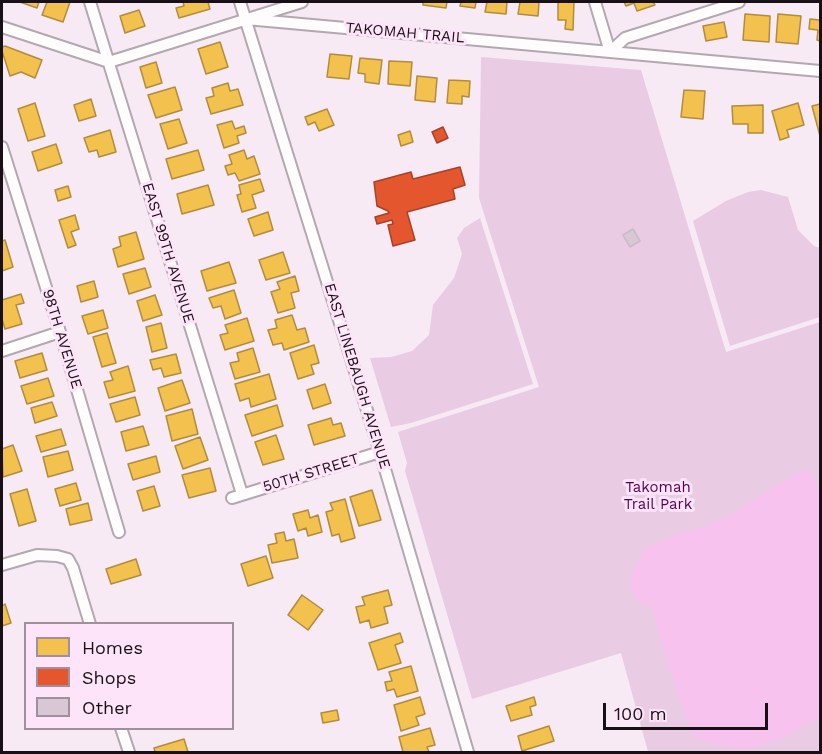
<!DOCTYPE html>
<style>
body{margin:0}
#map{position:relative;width:822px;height:754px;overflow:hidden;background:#f7eaf4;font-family:"Work Sans",sans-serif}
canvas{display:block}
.frame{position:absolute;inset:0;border:3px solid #191017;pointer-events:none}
.legend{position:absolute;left:24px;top:622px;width:210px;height:108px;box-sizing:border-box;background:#fde4f8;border:2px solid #a28f9e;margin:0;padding:8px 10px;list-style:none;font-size:18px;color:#191017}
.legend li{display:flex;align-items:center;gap:12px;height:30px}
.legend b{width:30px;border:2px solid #a28f9e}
.scale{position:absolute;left:603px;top:703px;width:165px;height:27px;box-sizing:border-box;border:3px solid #191017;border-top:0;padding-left:8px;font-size:18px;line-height:21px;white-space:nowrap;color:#191017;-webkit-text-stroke:4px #fde4f8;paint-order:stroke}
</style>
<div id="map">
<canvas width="822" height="754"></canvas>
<div class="frame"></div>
<ul class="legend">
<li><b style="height:16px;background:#f2c14e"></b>Homes</li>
<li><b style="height:16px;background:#e4572e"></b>Shops</li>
<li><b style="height:16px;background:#dac7d6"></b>Other</li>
</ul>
<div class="scale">100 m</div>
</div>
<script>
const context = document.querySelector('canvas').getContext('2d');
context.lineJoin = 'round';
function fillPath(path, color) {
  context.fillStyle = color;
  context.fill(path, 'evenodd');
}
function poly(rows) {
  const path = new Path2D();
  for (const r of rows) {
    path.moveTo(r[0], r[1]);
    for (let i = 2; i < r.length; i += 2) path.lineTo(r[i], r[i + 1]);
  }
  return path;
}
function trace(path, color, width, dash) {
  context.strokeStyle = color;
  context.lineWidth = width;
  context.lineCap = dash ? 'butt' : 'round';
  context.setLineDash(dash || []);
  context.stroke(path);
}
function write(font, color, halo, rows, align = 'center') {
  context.font = font + ' "Work Sans",sans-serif';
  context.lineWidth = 6;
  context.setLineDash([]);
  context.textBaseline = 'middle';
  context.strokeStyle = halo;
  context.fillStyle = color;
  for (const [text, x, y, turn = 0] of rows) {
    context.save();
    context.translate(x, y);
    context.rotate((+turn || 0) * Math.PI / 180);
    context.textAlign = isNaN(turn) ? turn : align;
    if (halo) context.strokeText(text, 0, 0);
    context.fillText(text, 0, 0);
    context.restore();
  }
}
const green = poly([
 [481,57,641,70,726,352,820,322,820,752,648,752,621,653,472,699,405,471,407,463,398,432,539,387,479,198],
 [761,190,788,197,798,230,814,246,820,248,820,317,730,346,693,221,726,201,748,192],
 [480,218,533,384,411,423,391,427,370,358,391,357,412,351,429,335,433,305,454,278,462,254,457,238,464,228]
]);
const water = poly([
 [807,470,815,480,820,492,820,717,783,738,754,748,729,747,699,740,690,731,663,649,652,608,639,602,630,590,632,572,645,549,673,535,706,526,728,516,796,474]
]);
const homes = poly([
 [20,2,39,2,37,8,20,2],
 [47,2,70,2,63,22,42,15,47,2],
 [183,2,208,2,210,9,179,18,176,8,184,6,183,2],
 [423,2,447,2,446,8,423,5,423,2],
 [461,2,476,2,475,8,460,6,461,2],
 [487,2,507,2,506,14,485,12,487,2],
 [520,2,539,2,538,16,518,14,520,2],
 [558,2,574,2,573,30,565,29,566,20,558,20,558,2],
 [624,2,653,2,655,5,637,11,634,3,626,6,624,2],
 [139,10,145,26,125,33,120,16,139,10],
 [745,14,770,16,769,42,743,40,745,14],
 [778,14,801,16,798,44,776,42,778,14],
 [810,19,820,20,820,41,817,40,818,30,809,29,810,19],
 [724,22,727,37,706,41,703,26,724,22],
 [220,42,228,67,206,74,198,49,220,42],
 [5,46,42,60,35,78,21,72,10,76,2,51,2,47,5,46],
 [330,54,352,56,349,79,327,77,330,54],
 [360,58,382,60,379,84,365,82,365,74,358,73,360,58],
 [389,61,412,62,410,86,388,84,389,61],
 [156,62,162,83,146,88,140,67,156,62],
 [417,76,437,78,435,102,415,100,417,76],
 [449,80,470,81,469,97,462,96,462,104,447,103,449,80],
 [228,83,230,91,238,89,243,105,211,114,206,98,214,96,212,88,228,83],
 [175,87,182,110,156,118,148,95,175,87],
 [684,90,705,91,703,119,681,117,684,90],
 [91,99,96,116,79,121,74,105,91,99],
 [35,103,45,136,28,141,18,109,35,103],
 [798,103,804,125,787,130,789,137,780,140,772,111,798,103],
 [820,104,820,136,812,106,820,104],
 [763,105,763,133,748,133,748,124,733,124,732,106,763,105],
 [327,109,334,125,319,131,315,122,308,125,305,117,327,109],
 [179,119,187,143,168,149,160,124,179,119],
 [232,121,235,129,244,126,246,133,237,136,239,143,224,148,217,125,232,121],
 [110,130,116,152,99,157,97,150,89,152,84,138,110,130],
 [410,131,413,142,401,146,398,135,410,131],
 [56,144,62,163,38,171,32,152,56,144],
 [198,150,204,170,172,179,166,159,198,150],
 [244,150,247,159,254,156,260,174,239,181,235,173,228,175,225,166,232,164,229,155,244,150],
 [260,179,264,191,252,195,256,208,242,212,237,195,241,194,239,185,260,179],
 [208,185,214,205,182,214,177,194,208,185],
 [68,186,71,197,58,201,55,190,68,186],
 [268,212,273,230,254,236,248,219,268,212],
 [75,215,79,229,71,232,76,245,68,248,59,220,75,215],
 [136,232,144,259,118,267,113,249,121,246,119,237,136,232],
 [5,240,13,267,2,271,2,241,5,240],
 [283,252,290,273,266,280,259,260,283,252],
 [229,262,236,283,207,291,201,271,229,262],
 [145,268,151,287,129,294,123,274,145,268],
 [295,276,299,291,291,293,295,308,278,313,271,292,280,289,277,282,295,276],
 [94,281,98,297,81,302,77,286,94,281],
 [234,290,241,313,225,319,221,306,213,308,209,298,234,290],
 [21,294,24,303,16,305,22,324,5,329,2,319,2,300,21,294],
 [155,295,162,315,143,321,137,301,155,295],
 [103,310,108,328,88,334,82,316,103,310],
 [292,315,297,330,305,328,309,342,284,350,282,343,273,345,268,330,277,328,275,320,292,315],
 [247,318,254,341,225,350,220,335,228,333,225,325,247,318],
 [161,323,167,348,152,352,146,327,161,323],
 [107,333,116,363,102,367,93,337,107,333],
 [314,345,319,363,311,365,314,374,298,379,290,353,314,345],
 [253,348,260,372,235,379,230,363,239,361,237,353,253,348],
 [42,353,47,370,20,378,15,361,42,353],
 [176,354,181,373,164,377,161,368,153,370,150,360,176,354],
 [128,366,135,391,109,398,104,382,113,380,110,372,128,366],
 [269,374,276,399,251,407,249,398,240,401,235,384,269,374],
 [48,378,54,396,27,404,21,386,48,378],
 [182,380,190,403,165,411,158,388,182,380],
 [325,384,331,403,313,409,307,390,325,384],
 [135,397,140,415,116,422,110,404,135,397],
 [52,402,57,416,35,423,31,408,52,402],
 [277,405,283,426,252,436,245,415,277,405],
 [192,409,198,434,172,441,166,416,192,409],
 [331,418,333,425,341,423,345,436,314,445,308,425,331,418],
 [143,426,149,445,126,451,121,432,143,426],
 [61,429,66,445,41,452,36,436,61,429],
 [276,435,284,459,263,465,255,442,276,435],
 [200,437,208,460,183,469,175,446,200,437],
 [13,445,22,471,3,477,2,449,13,445],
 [68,451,73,470,48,477,43,457,68,451],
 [156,456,160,472,133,480,128,464,156,456],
 [210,468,216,491,189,498,182,475,210,468],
 [76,483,81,500,60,506,55,489,76,483],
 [154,486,160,506,143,511,137,491,154,486],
 [27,489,36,521,19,526,10,494,27,489],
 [372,490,381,520,359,526,350,497,372,490],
 [345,499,355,538,341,542,339,534,332,536,326,512,333,510,330,503,345,499],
 [88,503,92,520,70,525,66,509,88,503],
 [308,510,310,518,318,515,322,532,308,536,306,528,298,531,293,514,308,510],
 [284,532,286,541,294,539,298,558,272,563,268,545,277,543,275,534,284,532],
 [266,556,273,578,248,586,241,564,266,556],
 [136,559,141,575,111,584,106,569,136,559],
 [388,590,392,605,384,607,388,623,371,628,369,620,360,623,356,607,365,605,362,597,388,590],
 [302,595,323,610,308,630,288,615,302,595],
 [5,604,11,623,2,626,2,606,5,604],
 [400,633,403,642,395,645,401,663,378,670,369,643,400,633],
 [411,666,418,691,397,697,394,689,387,691,385,682,392,681,389,672,411,666],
 [420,697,425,714,416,717,419,725,401,731,394,705,420,697],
 [534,697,536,705,530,707,532,715,511,721,506,706,534,697],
 [337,710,339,720,323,723,321,713,337,710],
 [549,726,554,741,522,751,518,736,549,726],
 [430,728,435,745,427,747,429,752,403,752,399,737,430,728],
 [184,739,188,752,155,752,154,748,184,739]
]);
const shops = poly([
 [443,127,448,138,437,143,432,132,443,127],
 [460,167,465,185,453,189,455,199,407,212,415,240,393,246,388,225,393,224,392,220,377,224,375,217,389,213,388,211,377,206,374,182,411,172,413,179,460,167]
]);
const building = poly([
 [633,229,640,241,630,247,623,235,633,229]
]);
const minor = poly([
 [90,2,242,494],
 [240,2,380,452,468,752],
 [595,2,610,52,625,38,739,2],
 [246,19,820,71],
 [2,27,109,62,302,2],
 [2,147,60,332,119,532],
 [2,351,60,332],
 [232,498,380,452],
 [2,565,37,555,57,556,68,559,73,568,90,624],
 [121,728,129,752]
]);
const streetNames = [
 ["TAKOMAH TRAIL",405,33,5],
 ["EAST 99TH AVENUE",168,253,73],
 ["98TH AVENUE",62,339,73],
 ["EAST LINEBAUGH AVENUE",357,376,73],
 ["50TH STREET",311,473,-17]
];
const parkNames = [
 ["Takomah",658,488],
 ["Trail Park",658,505]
];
fillPath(green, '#e9cbe4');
fillPath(water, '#f8c2ee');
fillPath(homes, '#f2c14e');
trace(homes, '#b18c3e', 1.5);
fillPath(shops, '#e4572e');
trace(shops, '#a74227', 1.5);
fillPath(building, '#dac7d6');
trace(building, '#c7bcc4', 1.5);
trace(minor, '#b2a8b0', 14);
trace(minor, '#fefcfd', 10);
write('15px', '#191017', '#fde4f8', streetNames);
write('15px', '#56004e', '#fde4f8', parkNames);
</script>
